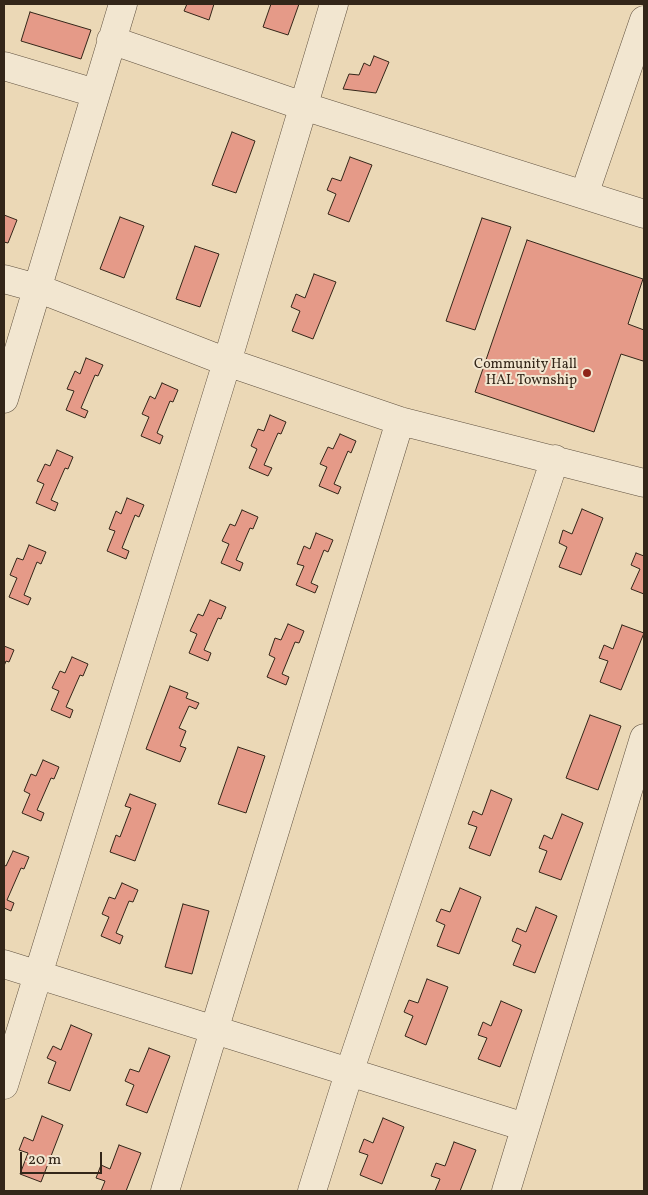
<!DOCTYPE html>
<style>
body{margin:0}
#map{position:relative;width:648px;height:1195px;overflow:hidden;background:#ebd8b6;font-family:Vollkorn,serif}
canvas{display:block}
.frame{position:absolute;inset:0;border:5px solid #332619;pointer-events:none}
.scale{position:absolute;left:20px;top:1152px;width:82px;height:22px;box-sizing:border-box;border:2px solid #332619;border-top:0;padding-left:6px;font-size:15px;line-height:18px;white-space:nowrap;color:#332619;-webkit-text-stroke:4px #f2e6d0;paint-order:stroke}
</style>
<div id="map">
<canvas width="648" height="1195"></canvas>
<div class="frame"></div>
<div class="scale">20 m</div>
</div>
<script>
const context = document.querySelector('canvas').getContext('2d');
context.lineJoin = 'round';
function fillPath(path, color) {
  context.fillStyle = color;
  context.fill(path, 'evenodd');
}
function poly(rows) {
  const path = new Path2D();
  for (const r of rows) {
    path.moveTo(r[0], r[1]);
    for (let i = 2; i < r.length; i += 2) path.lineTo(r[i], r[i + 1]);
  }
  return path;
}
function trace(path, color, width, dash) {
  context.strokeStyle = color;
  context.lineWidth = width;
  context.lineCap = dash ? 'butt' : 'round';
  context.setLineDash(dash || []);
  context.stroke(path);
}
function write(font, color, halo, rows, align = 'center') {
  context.font = font + ' Vollkorn,serif';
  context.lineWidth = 4;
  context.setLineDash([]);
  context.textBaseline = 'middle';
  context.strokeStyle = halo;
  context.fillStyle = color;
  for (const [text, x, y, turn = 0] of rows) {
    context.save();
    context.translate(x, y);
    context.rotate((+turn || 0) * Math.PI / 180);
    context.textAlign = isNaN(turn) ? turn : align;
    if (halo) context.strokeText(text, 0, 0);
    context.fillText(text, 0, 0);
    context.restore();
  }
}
const building = poly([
 [187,4,214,4,209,20,184,11,187,4],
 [271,4,299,4,288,35,263,27,271,4],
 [30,12,91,30,81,59,21,41,30,12],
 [374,56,389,62,376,93,343,89,349,74,359,75,364,63,370,66,374,56],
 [232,132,255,141,236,193,212,185,232,132],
 [350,157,372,165,349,222,328,214,336,194,327,190,332,178,341,181,350,157],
 [4,215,17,220,8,243,4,242,4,215],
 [120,217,144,226,124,278,100,269,120,217],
 [482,218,511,227,475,330,446,321,482,218],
 [527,240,643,279,628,324,644,330,644,358,643,361,621,354,594,432,475,392,527,240],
 [195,246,219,254,200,307,176,299,195,246],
 [314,274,336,282,313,339,292,331,300,311,291,307,296,294,305,298,314,274],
 [86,358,103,365,98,376,95,375,81,408,88,411,85,418,66,410,74,391,67,389,75,371,80,374,86,358],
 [162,383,178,390,173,402,170,401,157,433,163,436,160,444,141,436,149,417,142,414,150,396,155,399,162,383],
 [270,415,286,422,281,434,278,433,264,465,272,468,268,476,249,468,257,449,251,446,258,429,264,431,270,415],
 [340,434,356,441,351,453,348,451,334,484,341,487,338,494,319,486,327,467,320,464,328,447,333,449,340,434],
 [57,450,73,457,68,469,65,468,51,500,58,503,55,511,36,503,44,484,37,481,45,464,50,466,57,450],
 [127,498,144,505,139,517,135,515,122,548,129,551,126,559,107,551,115,531,109,529,116,511,121,514,127,498],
 [582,509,603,518,581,575,559,567,567,547,559,543,563,530,572,534,582,509],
 [242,510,258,517,253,529,250,528,236,560,243,563,240,571,221,563,229,544,222,541,230,524,235,526,242,510],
 [316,533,333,540,328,552,324,550,311,583,318,586,315,593,296,585,304,566,297,564,304,546,310,549,316,533],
 [29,545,46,552,41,564,37,562,24,595,31,598,28,605,9,597,17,578,10,575,17,558,23,560,29,545],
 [636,553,644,556,644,594,631,589,640,569,631,565,636,553],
 [210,600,226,607,221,619,218,618,204,650,211,653,208,661,189,653,197,634,190,631,198,614,203,616,210,600],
 [288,624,304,631,299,643,295,642,282,674,289,677,286,685,267,677,275,658,269,655,275,638,281,640,288,624],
 [622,625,644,633,621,690,600,682,608,661,599,658,604,645,613,649,622,625],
 [4,646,14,650,9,662,6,661,4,666,4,646],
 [72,657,88,664,83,676,80,675,66,707,73,710,70,718,51,710,59,691,52,688,60,671,65,673,72,657],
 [170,686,188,693,186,698,199,703,196,709,189,706,179,728,186,731,180,746,186,748,180,762,146,749,170,686],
 [590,715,621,726,598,790,566,778,590,715],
 [238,747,265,756,246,813,218,804,238,747],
 [43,760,59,767,54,779,51,778,37,810,44,813,41,821,22,813,30,794,24,791,31,774,36,776,43,760],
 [491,790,512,799,490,856,469,848,477,827,468,824,473,811,482,815,491,790],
 [130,794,156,804,135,861,110,852,116,835,120,837,131,808,125,806,130,794],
 [562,814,583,823,561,880,539,872,547,851,539,848,544,835,552,839,562,814],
 [13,851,29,857,24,869,21,868,7,900,14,903,11,911,4,908,4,865,6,866,13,851],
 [122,883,138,890,133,902,129,901,116,933,123,936,120,944,101,936,109,917,102,914,109,897,115,899,122,883],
 [460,888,481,897,459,954,437,946,445,925,436,921,441,909,450,912,460,888],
 [183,904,209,911,192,974,165,967,183,904],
 [536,907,557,916,535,973,513,965,521,945,512,941,517,928,526,932,536,907],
 [427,979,448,987,426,1045,405,1036,413,1016,404,1012,409,1000,418,1003,427,979],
 [501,1001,522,1010,500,1067,478,1059,487,1038,478,1035,483,1022,491,1026,501,1001],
 [71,1025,92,1034,70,1091,48,1083,56,1062,47,1058,53,1046,61,1050,71,1025],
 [149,1048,170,1056,147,1113,126,1105,134,1085,125,1081,130,1069,139,1072,149,1048],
 [42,1116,63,1125,41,1182,20,1174,28,1153,19,1150,24,1137,33,1141,42,1116],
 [383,1118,404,1127,382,1184,360,1175,368,1155,359,1152,364,1139,373,1143,383,1118],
 [454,1142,476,1150,460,1191,435,1191,440,1179,431,1176,436,1163,445,1166,454,1142],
 [119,1145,141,1153,126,1191,101,1191,105,1181,96,1178,101,1165,110,1169,119,1145]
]);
const minor = poly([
 [111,40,303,106,644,214],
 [4,66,95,93],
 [584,195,644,20],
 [4,279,37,288,227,362,400,421,644,483],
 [4,399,123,4],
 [4,964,525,1127],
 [4,1085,227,362,334,4],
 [165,1191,400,421],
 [312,1191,350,1070,555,459],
 [506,1191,644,738]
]);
const markers = [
 [587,373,5,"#8f2418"]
];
const poiNames = [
 ["Community Hall",577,365],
 ["HAL Township",577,381]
];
fillPath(building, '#e59a88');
trace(building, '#332619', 1);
trace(minor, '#615240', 29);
trace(minor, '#f2e6d0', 28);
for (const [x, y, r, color] of markers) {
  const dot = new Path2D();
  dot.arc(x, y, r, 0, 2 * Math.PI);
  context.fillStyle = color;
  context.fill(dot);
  trace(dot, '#f2e6d0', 2);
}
write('14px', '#332619', '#f2e6d0', poiNames, 'right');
</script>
